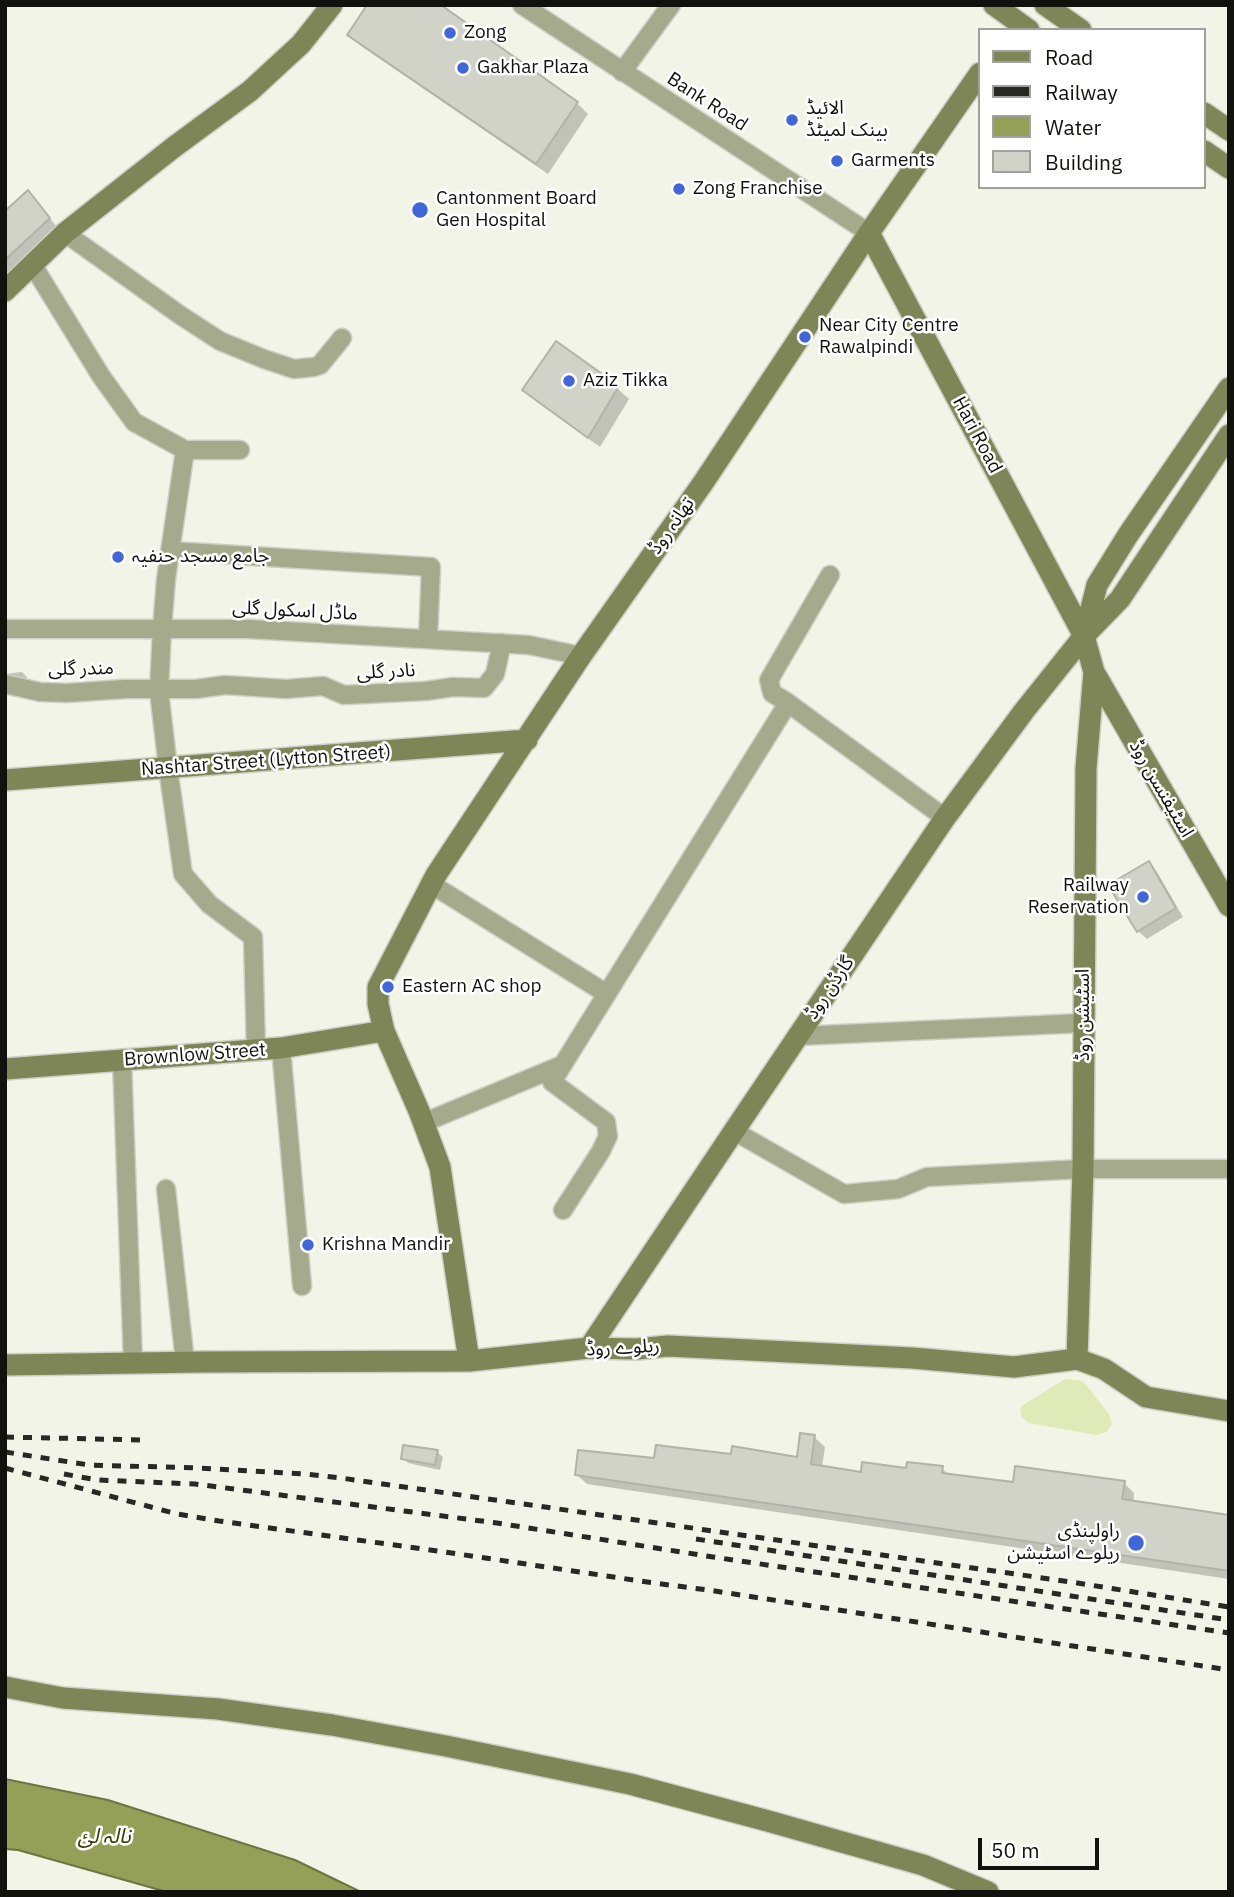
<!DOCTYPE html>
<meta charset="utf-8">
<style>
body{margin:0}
#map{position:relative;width:1234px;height:1897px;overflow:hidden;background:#f2f4e8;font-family:"IBM Plex Sans",sans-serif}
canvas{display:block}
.frame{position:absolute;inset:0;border:7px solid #11120e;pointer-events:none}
.legend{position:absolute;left:978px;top:28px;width:228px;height:161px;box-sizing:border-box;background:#fff;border:2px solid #a0a09f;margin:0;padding:9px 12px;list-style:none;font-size:21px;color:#11120e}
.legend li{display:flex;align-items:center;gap:14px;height:35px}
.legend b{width:35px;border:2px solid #a0a09f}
.scale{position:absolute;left:978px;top:1838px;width:121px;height:32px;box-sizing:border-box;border:4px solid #11120e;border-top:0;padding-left:9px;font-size:21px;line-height:24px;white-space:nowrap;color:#11120e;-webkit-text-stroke:5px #fff;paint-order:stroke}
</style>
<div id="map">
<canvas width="1234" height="1897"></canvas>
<div class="frame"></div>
<ul class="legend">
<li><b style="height:9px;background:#7e8658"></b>Road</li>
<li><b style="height:9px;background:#282924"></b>Railway</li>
<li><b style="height:19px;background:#94a057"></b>Water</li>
<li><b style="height:19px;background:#d1d3c8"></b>Building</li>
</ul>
<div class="scale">50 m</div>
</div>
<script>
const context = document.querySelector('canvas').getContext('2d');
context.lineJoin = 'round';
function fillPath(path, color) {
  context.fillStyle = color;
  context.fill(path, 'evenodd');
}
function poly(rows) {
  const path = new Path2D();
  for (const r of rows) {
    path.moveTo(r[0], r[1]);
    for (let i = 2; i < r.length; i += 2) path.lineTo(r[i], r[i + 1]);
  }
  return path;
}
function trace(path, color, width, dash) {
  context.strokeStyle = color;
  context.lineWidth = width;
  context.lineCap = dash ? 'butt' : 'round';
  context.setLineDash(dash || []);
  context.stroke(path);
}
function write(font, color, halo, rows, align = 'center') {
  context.font = font + ' "IBM Plex Sans","Noto Sans Arabic",sans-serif';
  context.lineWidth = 5;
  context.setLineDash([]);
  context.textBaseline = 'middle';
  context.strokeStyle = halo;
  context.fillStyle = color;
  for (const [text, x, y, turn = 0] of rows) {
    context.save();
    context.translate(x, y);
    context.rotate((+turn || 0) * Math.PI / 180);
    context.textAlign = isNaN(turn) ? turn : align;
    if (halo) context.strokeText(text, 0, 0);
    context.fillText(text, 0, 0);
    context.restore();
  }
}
const green = poly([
 [1065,1379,1083,1381,1109,1414,1112,1424,1107,1432,1096,1435,1029,1423,1022,1418,1020,1409,1023,1405]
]);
const water = poly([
 [5,1779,108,1800,295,1860,361,1892,167,1892,18,1850,5,1849,5,1779]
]);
const shadow = poly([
 [350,34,577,103,588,114,548,174,361,46],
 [28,192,57,227,6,276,5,213],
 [617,388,629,399,600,447,536,401,524,390],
 [22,672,27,677,27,681,5,679,5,674],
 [1149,863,1157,872,1183,917,1147,939,1138,931],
 [814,1437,825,1447,822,1467,863,1474,942,1468,949,1475,1014,1484,1124,1483,1134,1493,1133,1503,1229,1517,1229,1579,587,1484,576,1474,656,1460,732,1456,798,1459],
 [437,1452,443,1457,440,1470,408,1463,403,1458]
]);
const building = poly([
 [367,5,441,5,578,102,536,164,347,35,367,5],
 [28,190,50,218,5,260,5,211,28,190],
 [556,341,619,386,588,438,522,390,556,341],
 [1149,861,1176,908,1137,932,1108,885,1149,861],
 [800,1433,815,1435,811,1464,861,1472,862,1462,906,1468,907,1462,943,1466,942,1473,1013,1482,1015,1466,1125,1481,1122,1499,1229,1515,1229,1571,575,1475,578,1450,654,1458,656,1445,731,1454,732,1446,797,1457,800,1433],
 [403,1445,438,1450,435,1465,401,1459,403,1445]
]);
const street = poly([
 [522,5,869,233],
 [622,72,671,5],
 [65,233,180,315,220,341,264,359,294,369,314,367,320,365,342,338],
 [32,264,101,376,134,422,185,450,240,450],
 [185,450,166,579,162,629,159,691,168,768,183,874,209,904,253,937,256,1050],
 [170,551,431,567,428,639],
 [830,575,769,680,772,693,788,703,945,818],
 [5,629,248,629,529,645,581,656],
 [5,684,40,692,67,693,125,689,196,689,225,685,286,689,323,686,344,695,426,691,453,687,484,688,495,674,502,643],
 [431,884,607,994],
 [798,1036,1084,1023],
 [281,1048,302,1286],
 [122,1060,133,1363],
 [423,1123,562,1065],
 [734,1131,844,1194,898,1189,927,1177,1083,1169,1229,1169],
 [166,1189,185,1362],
 [563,1210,601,1151,608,1136,606,1122,552,1082,788,703]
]);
const secondary = poly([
 [994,5,1029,30],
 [1045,5,1081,30],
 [1204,113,1229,130],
 [1204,151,1229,168],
 [869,233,1084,636],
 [5,291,65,233,174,147,250,91,301,44,332,5],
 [1229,388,1128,535,1097,585,1084,636,1094,672,1229,906],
 [5,780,527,740],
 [5,1069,281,1048,384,1031],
 [589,1348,734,1131,945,818,1024,711,1084,636,1120,599,1229,435],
 [1077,1359,1083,1169,1086,768,1094,672],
 [469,1361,440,1167,419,1111,384,1031,378,1004,378,987,436,875,581,656,703,483,869,233,980,73],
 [5,1365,202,1362,469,1361,589,1348,637,1349,668,1346,912,1358,1014,1367,1077,1359,1104,1369,1146,1397,1229,1411],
 [5,1687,63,1698,218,1709,332,1725,446,1746,630,1784,768,1821,923,1865,988,1892]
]);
const rail = poly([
 [5,1437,144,1440],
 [5,1452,89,1465,198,1468,306,1474,341,1478,1071,1582,1229,1607],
 [5,1468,177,1514,219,1521,438,1551,654,1583,708,1590,1229,1670],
 [64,1474,97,1480,195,1484,497,1523,713,1557,1229,1633],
 [696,1539,1229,1620]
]);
const markers = [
 [450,33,7,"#4066d8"],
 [463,68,7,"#4066d8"],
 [792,120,7,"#4066d8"],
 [837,161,7,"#4066d8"],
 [679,189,7,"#4066d8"],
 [420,210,9,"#4066d8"],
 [805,337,7,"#4066d8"],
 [569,381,7,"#4066d8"],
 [118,557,7,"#4066d8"],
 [1143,897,7,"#4066d8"],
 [388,987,7,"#4066d8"],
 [308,1245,7,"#4066d8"],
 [1136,1543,9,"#4066d8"]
];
const poiNames = [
 ["Zong",464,33],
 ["Gakhar Plaza",477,68],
 ["الائیڈ",806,109],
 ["بینک لمیٹڈ",806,131],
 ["Garments",851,161],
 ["Zong Franchise",693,189],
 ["Cantonment Board",436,199],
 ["Gen Hospital",436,221],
 ["Near City Centre",819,326],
 ["Rawalpindi",819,348],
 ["Aziz Tikka",583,381],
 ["جامع مسجد حنفیہ",132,557],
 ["Railway",1129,886,"right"],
 ["Reservation",1129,908,"right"],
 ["Eastern AC shop",402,987],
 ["Krishna Mandir",322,1245],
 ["راولپنڈی",1120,1532,"right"],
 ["ریلوے اسٹیشن",1120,1554,"right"]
];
const streetNames = [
 ["Bank Road",707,102,33],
 ["Hari Road",977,435,62],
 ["تھانہ روڈ",672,526,-55],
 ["ماڈل اسکول گلی",295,611,3],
 ["مندر گلی",81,669,-1],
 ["نادر گلی",386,672,-3],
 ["Nashtar Street (Lytton Street)",266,761,-4],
 ["اسٹیفنسن روڈ",1161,789,60],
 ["گارڈن روڈ",830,988,-56],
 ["اسٹیشن روڈ",1084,1015,-90],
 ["Brownlow Street",195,1055,-4],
 ["ریلوے روڈ",623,1348,-3]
];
const waterNames = [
 ["نالہ لئ",104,1837]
];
fillPath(green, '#e0e9b8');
fillPath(water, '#94a057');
trace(water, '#6d7541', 2);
fillPath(shadow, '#0003');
fillPath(building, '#d1d3c8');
trace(building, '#b0b3a8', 2);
trace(street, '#ced0c5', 21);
trace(secondary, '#ced0c5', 24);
trace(street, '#a4aa8b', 18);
trace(secondary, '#7e8658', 21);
trace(rail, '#282924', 5, [9, 9]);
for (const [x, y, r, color] of markers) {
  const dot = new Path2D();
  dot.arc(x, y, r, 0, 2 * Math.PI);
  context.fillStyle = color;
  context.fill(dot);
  trace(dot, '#fff', 2.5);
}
write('19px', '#11120e', '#fff', poiNames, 'left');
write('19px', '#11120e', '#fff', streetNames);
write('italic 21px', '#353b00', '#fff', waterNames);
</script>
